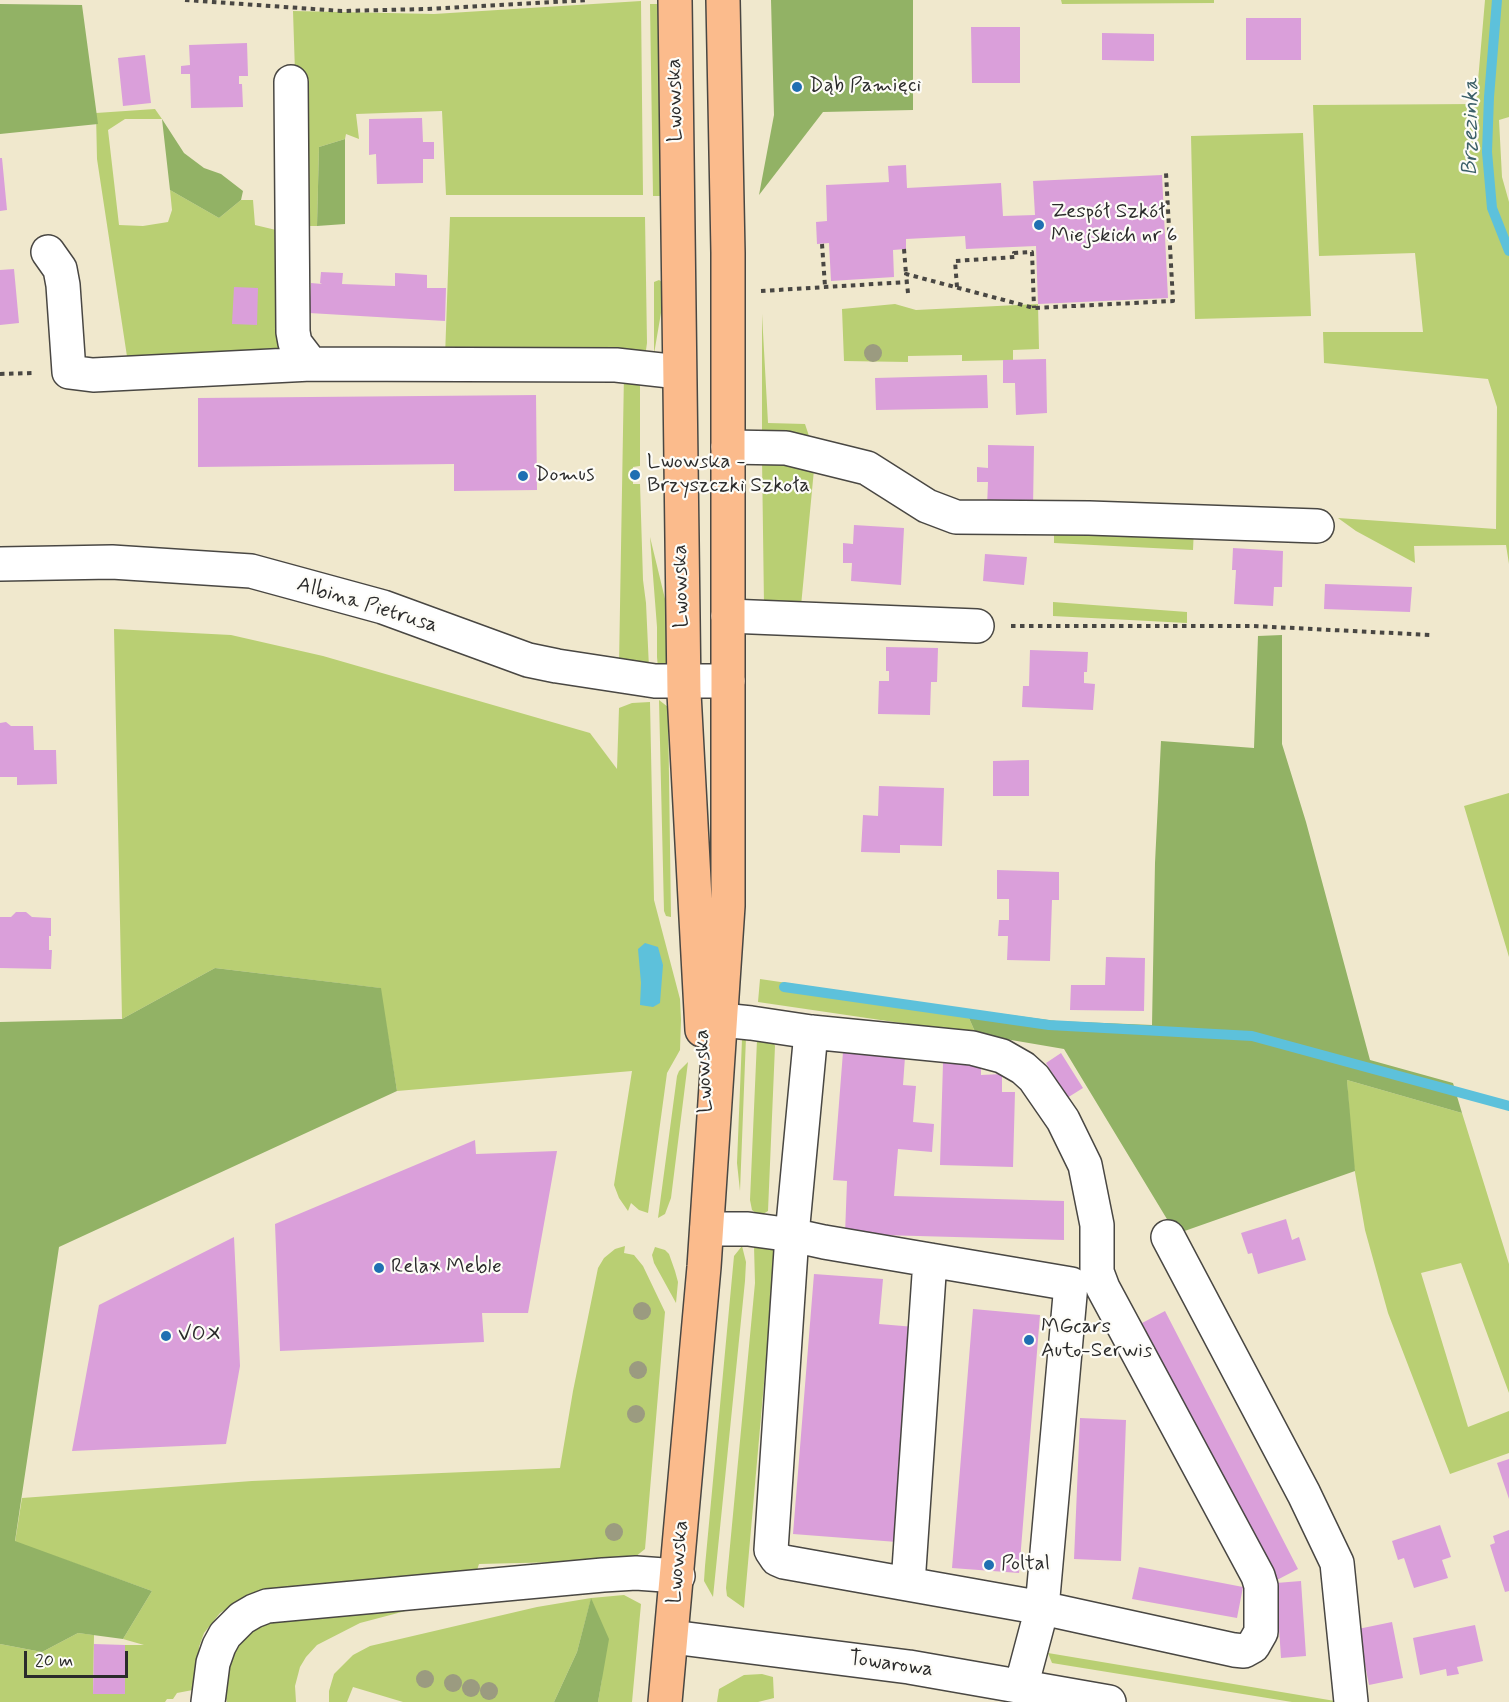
<!DOCTYPE html>
<meta charset="utf-8">
<style>
body{margin:0}
#map{position:relative;width:1509px;height:1702px;overflow:hidden;background:#f0e8cd;font-family:Mynerve,sans-serif}
canvas{display:block}
.scale{position:absolute;left:24px;top:1651px;width:104px;height:27px;box-sizing:border-box;border:3px solid #2b2b2b;border-top:0;padding-left:8px;font-size:18px;line-height:21px;white-space:nowrap;color:#2b2b2b;-webkit-text-stroke:4px #fdfcf7;paint-order:stroke}
</style>
<div id="map">
<canvas width="1509" height="1702"></canvas>
<div class="scale">20 m</div>
</div>
<script>
const context = document.querySelector('canvas').getContext('2d');
context.lineJoin = 'round';
function fillPath(path, color) {
  context.fillStyle = color;
  context.fill(path, 'evenodd');
}
function poly(rows) {
  const path = new Path2D();
  for (const r of rows) {
    path.moveTo(r[0], r[1]);
    for (let i = 2; i < r.length; i += 2) path.lineTo(r[i], r[i + 1]);
  }
  return path;
}
function trace(path, color, width, dash) {
  context.strokeStyle = color;
  context.lineWidth = width;
  context.lineCap = dash ? 'butt' : 'round';
  context.setLineDash(dash || []);
  context.stroke(path);
}
function write(font, color, halo, rows, align = 'center') {
  context.font = font + ' Mynerve,sans-serif';
  context.lineWidth = 4.5;
  context.setLineDash([]);
  context.textBaseline = 'middle';
  context.strokeStyle = halo;
  context.fillStyle = color;
  for (const [text, x, y, turn = 0] of rows) {
    context.save();
    context.translate(x, y);
    context.rotate((+turn || 0) * Math.PI / 180);
    context.textAlign = isNaN(turn) ? turn : align;
    if (halo) context.strokeText(text, 0, 0);
    context.fillText(text, 0, 0);
    context.restore();
  }
}
const green = poly([
 [1061,0,1214,0,1214,3,1062,4],
 [1485,0,1509,0,1509,117,1499,120,1502,177,1509,202,1509,564,1506,545,1414,546,1415,563,1356,531,1338,518,1496,529,1497,407,1488,379,1324,363,1323,332,1423,332,1415,253,1319,256,1313,105,1476,104],
 [641,1,643,195,446,195,442,111,356,114,359,139,346,134,345,139,319,147,317,226,300,226,293,11,434,14],
 [650,4,658,4,661,196,653,196],
 [155,109,162,119,125,119,108,130,119,225,143,226,168,222,172,210,170,190,219,218,241,200,253,200,255,225,276,230,294,354,128,363,97,159,96,113],
 [1303,133,1311,316,1195,319,1191,136],
 [450,217,645,217,647,343,645,357,445,357],
 [659,280,662,282,662,307,654,354,654,282],
 [895,304,916,310,1038,304,1039,349,1013,350,1013,360,962,361,962,355,908,356,908,362,844,361,842,309],
 [762,314,768,423,805,424,812,445,762,436],
 [624,373,640,381,640,466,633,467,633,484,640,484,643,580,646,603,649,668,619,665],
 [762,458,815,459,801,606,764,605],
 [1054,526,1194,528,1193,550,1054,543],
 [650,537,666,603,667,668,658,668,657,657,657,627],
 [1053,602,1187,612,1187,623,1053,616],
 [114,629,231,635,323,656,590,733,617,769,619,708,632,703,650,702,654,900,680,999,681,1020,680,1050,667,1073,648,1213,639,1210,631,1203,628,1211,619,1198,614,1185,632,1071,397,1091,380,988,215,968,122,1019],
 [659,700,668,707,671,917,666,916,664,911],
 [1509,793,1509,957,1464,806],
 [760,979,965,1009,976,1034,758,1002],
 [746,1037,740,1191,737,1163,742,1039],
 [757,1040,773,1040,775,1046,768,1211,763,1214,756,1213,752,1210,750,1200],
 [688,1062,671,1198,665,1214,658,1218,677,1076,679,1071],
 [1347,1080,1462,1113,1509,1264,1509,1393,1461,1263,1421,1273,1468,1427,1509,1411,1509,1453,1450,1474,1388,1313,1365,1230,1352,1155],
 [625,1246,624,1253,634,1255,643,1266,665,1312,645,1549,635,1557,602,1561,479,1564,476,1573,233,1605,220,1613,204,1633,199,1647,198,1689,177,1693,173,1699,167,1699,165,1702,0,1702,0,1644,42,1652,78,1633,94,1635,93,1694,124,1694,125,1645,144,1645,123,1639,152,1591,15,1542,22,1498,252,1481,560,1468,573,1391,598,1268,604,1258,615,1249],
 [742,1246,746,1262,745,1281,713,1597,704,1581,705,1566,734,1256],
 [754,1246,776,1248,744,1608,727,1596,726,1588,755,1283],
 [655,1247,665,1250,669,1254,675,1271,678,1282,676,1303,654,1263,652,1255],
 [624,1595,641,1604,632,1702,598,1702,602,1678,591,1599,577,1652,554,1702,403,1702,353,1687,347,1702,329,1702,329,1691,334,1674,353,1655,370,1646,537,1607,591,1598],
 [432,1604,360,1623,317,1645,306,1657,300,1667,295,1686,296,1702,227,1702,224,1692,230,1653,245,1636,269,1622],
 [1048,1653,1335,1701,1339,1702,1292,1702,1052,1663],
 [762,1674,773,1677,774,1698,758,1702,717,1702,719,1689,744,1675]
]);
const forest = poly([
 [771,0,913,0,913,110,823,112,759,195,774,115],
 [0,4,82,5,98,124,0,134],
 [162,119,184,153,204,168,221,174,243,191,241,200,219,218,170,190],
 [345,139,345,224,317,226,319,147],
 [1282,635,1282,744,1306,822,1370,1060,1453,1083,1462,1113,1347,1080,1355,1171,1176,1234,1064,1049,976,1034,965,1009,1056,1021,1152,1025,1155,863,1161,741,1254,748,1258,636],
 [215,968,381,988,397,1091,59,1247,15,1541,152,1591,123,1639,78,1633,42,1652,0,1644,0,1022,122,1019],
 [591,1598,609,1639,598,1702,554,1702,577,1652]
]);
const water = poly([
 [645,943,658,947,663,965,660,1003,653,1007,640,1005,641,983,638,949]
]);
const stream = poly([
 [1497,0,1489,97,1487,152,1492,208,1509,251],
 [784,987,1049,1025,1252,1036,1509,1106]
]);
const building = poly([
 [1246,18,1301,18,1301,60,1246,60],
 [971,27,1020,27,1020,83,972,83],
 [1102,33,1154,34,1154,61,1102,60],
 [247,43,248,76,239,76,239,84,242,84,243,107,191,108,190,74,181,74,181,66,190,65,189,45],
 [145,55,151,103,123,106,118,58],
 [422,118,423,142,434,142,434,159,423,159,423,183,377,184,376,154,369,155,369,119],
 [0,158,2,158,7,210,0,211],
 [906,165,907,188,1001,183,1003,216,1035,215,1033,181,1162,175,1168,298,1038,304,1036,246,966,249,965,236,906,239,906,249,893,250,894,277,831,281,829,243,817,244,816,222,827,221,826,185,889,182,888,166],
 [14,269,19,323,0,325,0,270],
 [321,272,343,273,342,284,395,286,395,273,427,275,427,288,446,288,445,321,309,313,311,283,322,284,320,283],
 [234,287,258,288,257,325,232,324],
 [1046,359,1047,413,1016,415,1015,383,1003,383,1003,360],
 [987,375,988,408,876,410,875,378],
 [536,395,537,490,454,491,454,464,198,467,198,398],
 [988,445,1034,446,1033,508,987,507,988,482,977,482,977,467,988,468],
 [854,525,904,528,901,585,851,581,852,563,843,563,843,543,853,544],
 [1233,548,1283,551,1282,587,1274,587,1273,606,1234,604,1236,570,1232,570],
 [985,554,1027,557,1024,585,983,581],
 [1325,584,1412,587,1410,612,1324,609],
 [886,647,938,648,937,682,931,682,930,715,878,714,879,681,889,681,889,671,886,671],
 [1030,650,1088,652,1087,672,1084,672,1084,683,1095,684,1093,710,1022,707,1023,686,1029,686],
 [6,722,11,726,33,726,34,750,56,750,57,784,17,785,17,777,0,777,0,723],
 [1029,760,1029,796,993,796,993,761],
 [879,786,944,788,942,846,900,845,900,853,861,852,863,815,878,816],
 [997,870,1059,872,1059,900,1052,900,1050,961,1007,960,1008,936,998,936,999,920,1009,920,1009,899,997,899],
 [16,912,26,912,32,917,51,918,51,936,49,936,49,950,52,950,51,969,0,968,0,917,11,917],
 [1106,957,1145,958,1144,1011,1070,1010,1071,985,1105,985],
 [843,1052,905,1057,903,1085,916,1086,913,1122,934,1124,932,1152,898,1149,894,1196,1064,1201,1064,1240,845,1234,847,1181,833,1180],
 [1061,1053,1083,1088,1067,1098,1046,1063],
 [943,1063,981,1065,981,1075,1002,1074,1002,1092,1015,1092,1013,1167,940,1165],
 [475,1140,476,1154,557,1151,528,1313,482,1313,484,1342,280,1351,275,1224],
 [1286,1219,1292,1240,1299,1237,1306,1260,1258,1274,1252,1253,1248,1254,1241,1233],
 [234,1237,240,1366,226,1444,72,1451,99,1305],
 [814,1274,883,1279,879,1324,915,1327,897,1542,793,1534],
 [973,1309,1040,1315,1019,1573,952,1568],
 [1165,1311,1298,1569,1275,1581,1142,1323],
 [1080,1418,1126,1420,1121,1561,1074,1559],
 [1509,1459,1509,1499,1497,1463],
 [1440,1525,1451,1557,1442,1560,1448,1578,1414,1588,1404,1558,1398,1560,1392,1541],
 [1509,1530,1509,1591,1505,1592,1490,1545,1495,1543,1493,1536],
 [1139,1567,1243,1587,1237,1618,1132,1599],
 [1301,1581,1306,1656,1281,1658,1276,1583],
 [1392,1622,1403,1678,1369,1685,1358,1629],
 [1475,1625,1483,1661,1457,1667,1459,1674,1447,1676,1446,1669,1420,1675,1413,1638],
 [94,1644,125,1645,125,1694,93,1694]
]);
const path = poly([
 [185,0,342,11,427,9,588,0],
 [822,244,825,286],
 [904,249,906,274],
 [957,287,955,261,1015,257,1014,253,1032,252,1034,308],
 [761,291,907,282],
 [908,293,906,274,1034,308,1173,301,1166,173],
 [0,374,35,373],
 [1011,626,1253,626,1431,635]
]);
const minor = poly([
 [291,82,293,332,295,343,311,364],
 [48,252,60,269,63,285,69,372,93,375,311,364,616,365,679,372],
 [728,447,786,448,867,468,927,506,956,517,1089,518,1317,526],
 [0,564,112,562,251,571,383,607,528,660,557,666,655,681,728,681],
 [728,616,977,626],
 [702,1018,751,1023,811,1032,972,1048,1002,1056,1023,1068,1034,1078,1063,1120,1085,1165,1097,1225,1097,1272,1103,1288,1258,1576,1261,1586,1261,1632,1253,1646,1244,1651,1234,1650,1042,1608,784,1562,777,1559,771,1550,792,1235,811,1032],
 [707,1229,748,1229,792,1235,824,1242,1071,1284,1042,1608,1021,1687],
 [1168,1237,1304,1494,1337,1563,1351,1702],
 [908,1584,930,1260],
 [672,1637,909,1667,1109,1702],
 [208,1702,213,1663,219,1646,225,1635,242,1618,254,1611,267,1606,603,1575,636,1573,678,1576]
]);
const major = poly([
 [675,0,684,693,702,1030],
 [665,1702,704,1267,728,906,728,253,723,0]
]);
const trees = [
 [873,353],
 [642,1311],
 [638,1370],
 [636,1414],
 [614,1532],
 [425,1679],
 [453,1683],
 [471,1688],
 [489,1691]
];
const markers = [
 [797,87,6,"#1f6fb2"],
 [1039,225,6,"#1f6fb2"],
 [635,475,6,"#1f6fb2"],
 [523,476,6,"#1f6fb2"],
 [379,1268,6,"#1f6fb2"],
 [166,1336,6,"#1f6fb2"],
 [1029,1340,6,"#1f6fb2"],
 [989,1565,6,"#1f6fb2"]
];
const poiNames = [
 ["Dąb Pamięci",809,87],
 ["Zespół Szkół",1051,213],
 ["Miejskich nr 6",1051,237],
 ["Lwowska -",647,463],
 ["Brzyszczki Szkoła",647,487],
 ["Domus",535,476],
 ["Relax Meble",391,1268],
 ["MGcars",1041,1328],
 ["Auto-Serwis",1041,1352],
 ["VOX",178,1336],
 ["Poltal",1001,1565]
];
const streetNames = [
 ["Lwowska",676,100,-91],
 ["Lwowska",682,586,-91],
 ["Albina Pietrusa",367,606,17],
 ["Lwowska",705,1071,-93],
 ["Lwowska",679,1562,-85],
 ["Towarowa",891,1665,8]
];
const waterNames = [
 ["Brzezinka",1472,127,-89]
];
fillPath(green, '#b9cf73');
fillPath(forest, '#92b265');
fillPath(water, '#5dc1db');
trace(stream, '#5dc1db', 10);
fillPath(building, '#da9fda');
trace(minor, '#494743', 36);
trace(major, '#494743', 36);
trace(path, '#494743', 4, [4.5, 4.5]);
trace(minor, '#fff', 33);
trace(major, '#fbbb8c', 33);
context.fillStyle = '#9b9b80';
for (const [x, y] of trees) {
  context.beginPath();
  context.arc(x, y, 9, 0, 2 * Math.PI);
  context.fill();
}
for (const [x, y, r, color] of markers) {
  const dot = new Path2D();
  dot.arc(x, y, r, 0, 2 * Math.PI);
  context.fillStyle = color;
  context.fill(dot);
  trace(dot, '#fdfcf7', 2);
}
write('21px', '#2b2b2b', '#fdfcf7', poiNames, 'left');
write('21px', '#2b2b2b', '#fdfcf7', streetNames);
write('italic 22px', '#3c6069', '#fdfcf7', waterNames);
</script>
